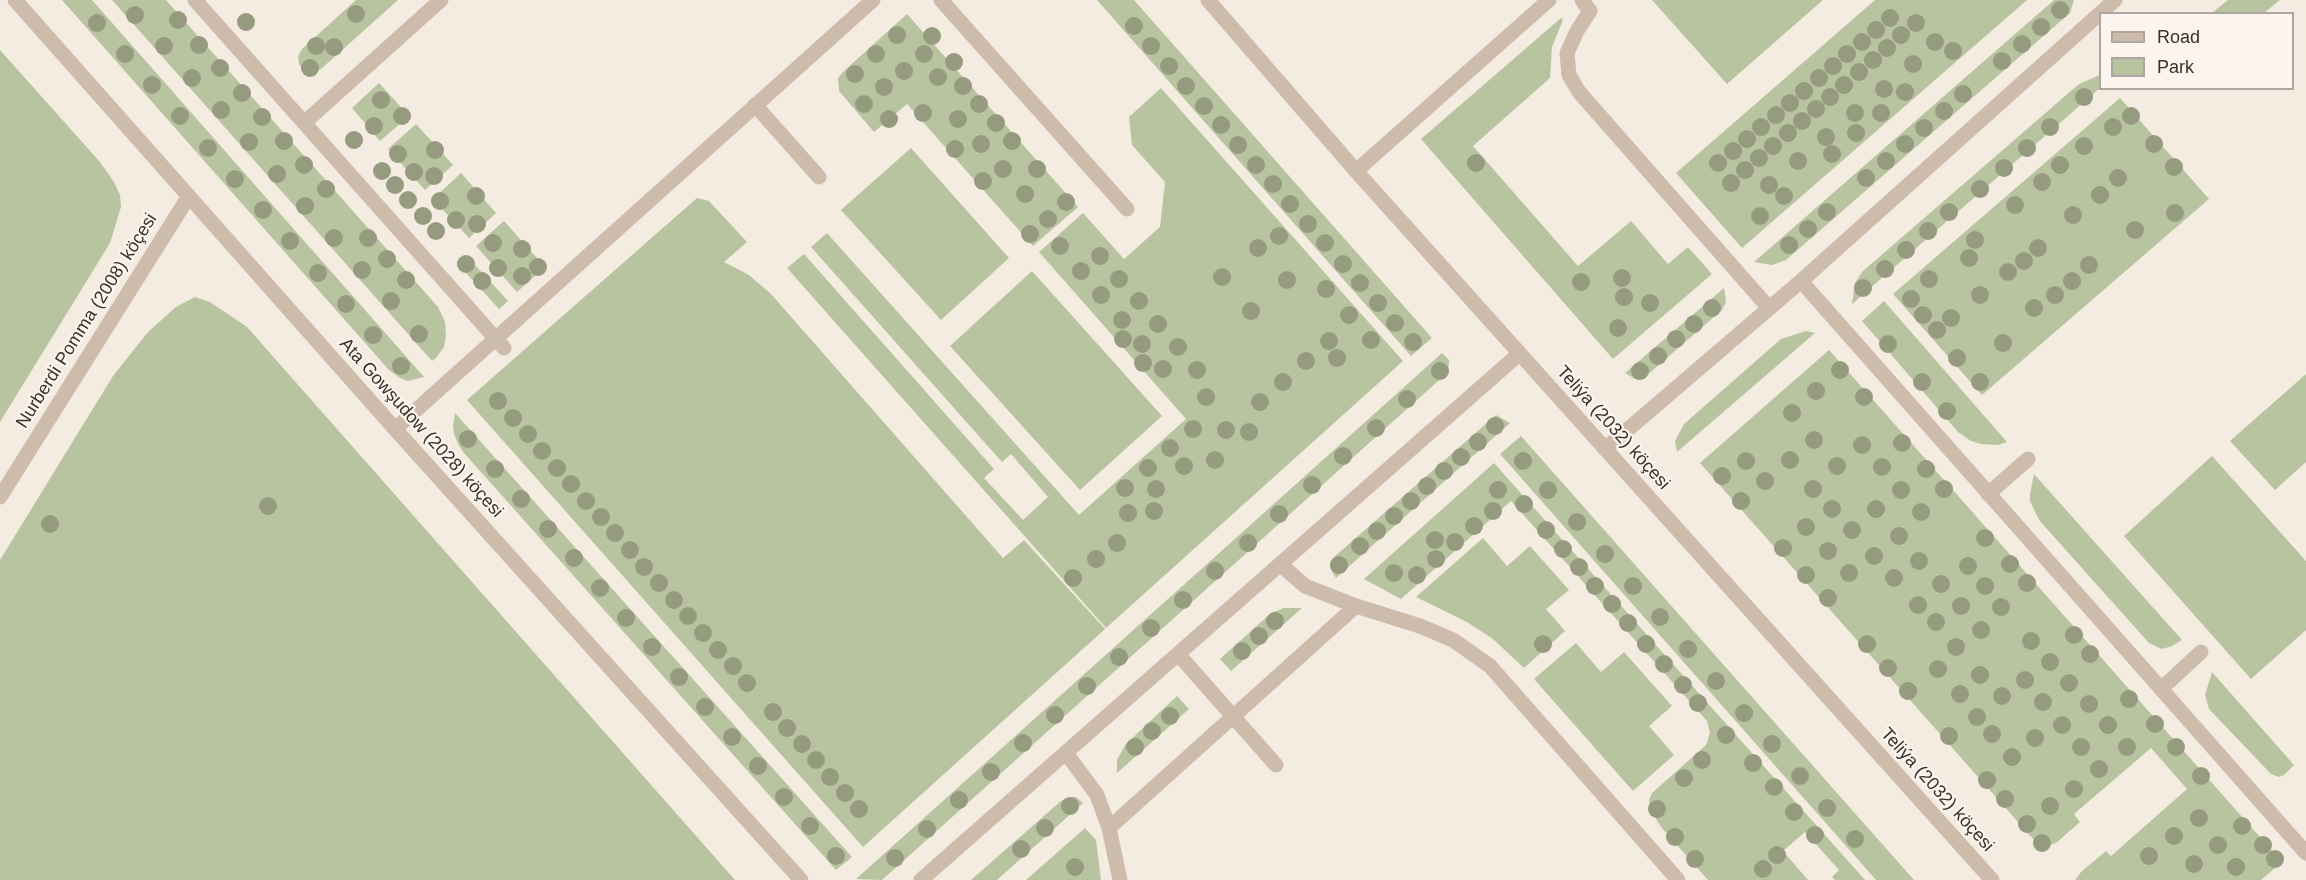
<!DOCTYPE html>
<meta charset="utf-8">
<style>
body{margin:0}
#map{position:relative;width:2306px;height:880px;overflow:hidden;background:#f4ebe1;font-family:Arial,sans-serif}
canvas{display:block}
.legend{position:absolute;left:2099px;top:12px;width:195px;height:78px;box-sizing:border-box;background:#fbf5ee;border:2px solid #aea6a0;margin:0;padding:8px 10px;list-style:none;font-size:18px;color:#3b302b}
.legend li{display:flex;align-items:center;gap:12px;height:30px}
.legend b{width:30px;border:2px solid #aea6a0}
</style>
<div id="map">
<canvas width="2306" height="880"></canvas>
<ul class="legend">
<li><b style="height:8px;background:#cdbbac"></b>Road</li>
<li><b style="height:16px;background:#b8c4a0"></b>Park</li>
</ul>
</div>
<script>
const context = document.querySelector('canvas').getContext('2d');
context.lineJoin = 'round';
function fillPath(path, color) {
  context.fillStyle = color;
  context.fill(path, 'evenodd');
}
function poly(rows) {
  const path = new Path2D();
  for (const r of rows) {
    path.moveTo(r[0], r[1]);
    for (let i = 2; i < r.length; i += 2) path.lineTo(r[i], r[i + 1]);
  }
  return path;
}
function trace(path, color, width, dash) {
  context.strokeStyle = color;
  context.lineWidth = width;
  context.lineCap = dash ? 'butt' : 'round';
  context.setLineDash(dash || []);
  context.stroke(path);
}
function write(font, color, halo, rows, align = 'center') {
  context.font = font + ' Arial,sans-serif';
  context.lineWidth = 4.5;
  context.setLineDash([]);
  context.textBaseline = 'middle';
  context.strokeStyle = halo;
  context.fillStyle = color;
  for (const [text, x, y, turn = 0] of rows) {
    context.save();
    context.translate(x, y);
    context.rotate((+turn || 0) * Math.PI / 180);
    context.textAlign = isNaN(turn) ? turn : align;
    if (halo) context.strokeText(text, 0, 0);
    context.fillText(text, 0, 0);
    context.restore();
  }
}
const green = poly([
 [62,0,92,0,424,377,408,381,400,378,389,370],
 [112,0,166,0,438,307,445,322,446,335,444,347,436,358,432,361],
 [356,0,398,0,321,69,313,73,305,71,299,64,298,56,302,49],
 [1097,0,1134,0,1432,338,1411,356],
 [1652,0,1823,0,1727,84],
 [1875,0,2027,0,1742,248,1676,173],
 [2054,0,2074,0,2070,13,1786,260,1772,265,1754,262],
 [2228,0,2280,0,2264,13,2212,13],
 [907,14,1078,207,1033,246,907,104,874,132,839,91,838,78,844,71],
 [1561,18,1563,20,1552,47,1550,78,1473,146,1578,266,1631,221,1668,264,1688,247,1712,274,1613,359,1421,139],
 [0,50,100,162,114,182,120,195,121,207,110,243,0,422],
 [2100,75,2100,88,1852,304,1855,283,1863,271,2079,84],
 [379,83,409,116,380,141,352,108],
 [1161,88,1403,361,1106,628,787,268,804,254,994,469,984,478,1023,520,1048,497,1011,454,1002,462,811,247,827,233,1079,515,1186,419,1039,252,1083,213,1124,259,1160,227,1165,182,1132,145,1129,117],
 [2120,98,2209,199,1982,395,1893,294],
 [416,124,453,165,425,190,388,149],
 [911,148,1009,258,941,320,841,210],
 [461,173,496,213,469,238,433,199],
 [697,198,709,201,747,242,724,262,749,275,771,294,1003,558,1024,540,1105,629,863,847,467,400],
 [504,221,545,267,517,292,476,246],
 [466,255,508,301,499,309,457,263],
 [1032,271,1162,416,1080,490,950,346],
 [1724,288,1726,302,1722,310,1645,377,1637,380,1625,373],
 [195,297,210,302,247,327,735,880,0,880,0,560,113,376,148,332,176,307],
 [1884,301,2007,442,1998,445,1981,444,1971,441,1958,432,1862,321],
 [1806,331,1815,333,1677,452,1675,441,1684,424,1781,339],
 [1829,350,2282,862,2261,880,2075,880,2081,872,2106,851,2111,856,2187,789,2151,748,2074,814,2080,822,2056,843,2041,848,1700,463],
 [1442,353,1449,360,1449,365,1446,374,882,880,856,879],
 [2306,374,2306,462,2275,490,2230,441],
 [455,413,852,857,836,870,464,453,458,444,454,434,453,426],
 [1496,415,1510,423,1336,578,1330,568,1333,558],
 [1521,436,1914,880,1876,880,1500,454],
 [2212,456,2306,561,2306,630,2251,679,2124,536],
 [1494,463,1865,880,1835,880,1832,877,1839,870,1805,832,1783,851,1808,880,1708,880,1661,827,1650,809,1649,800,1652,793,1706,745,1710,733,1707,721,1511,501,1401,599,1364,579],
 [2034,474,2182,640,2172,646,2162,649,2149,643,2039,520,2030,501,2030,494],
 [1483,538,1507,566,1530,546,1569,590,1546,609,1565,631,1524,668,1493,639,1467,622,1416,597],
 [1284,608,1302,608,1231,671,1220,659,1271,613],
 [1576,643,1601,672,1624,652,1672,706,1649,726,1674,755,1633,791,1534,679],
 [2212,672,2294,765,2284,775,2279,777,2271,774,2209,709,2205,695],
 [1177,696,1189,709,1117,773,1117,760,1125,745],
 [1071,797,1076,797,1083,803,997,880,971,880,1061,801],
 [1085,828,1096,840,1101,880,1026,880]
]);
const service = poly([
 [195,0,504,348],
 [941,0,1127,209],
 [1582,0,1590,11,1577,31,1567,53,1569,75,1579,92,1769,308],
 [755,105,819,177],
 [304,123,441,0],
 [1356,171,1549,0],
 [1801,281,2306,853],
 [395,429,873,0],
 [1988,494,2028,459],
 [1280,564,1305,586,1356,606,1420,626,1453,640,1490,666,1678,880],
 [1178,654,1276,765],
 [2161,689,2201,652],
 [1066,753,1097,795,1109,828,1120,880],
 [1109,828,1356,606]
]);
const minor = poly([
 [15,0,395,429,801,880],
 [1208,0,1356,171,1992,880],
 [1605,449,1801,281,2115,0],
 [0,497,189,196],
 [921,880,1519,354]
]);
const trees = [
 [2060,10],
 [356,14],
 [135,15],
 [1890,18],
 [178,20],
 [246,22],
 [97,23],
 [1916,23],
 [1134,26],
 [2041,27],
 [1876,30],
 [897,35],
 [1901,35],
 [932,36],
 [1862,42],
 [1935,42],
 [2022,44],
 [199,45],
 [164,46],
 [316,46],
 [1151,46],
 [334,47],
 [1887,48],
 [1953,51],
 [125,54],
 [876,54],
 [924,54],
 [1847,54],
 [1873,60],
 [2002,61],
 [954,62],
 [1913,64],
 [1169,66],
 [1833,66],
 [220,68],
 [310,68],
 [904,71],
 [1859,72],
 [855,74],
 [938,77],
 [192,78],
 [1819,78],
 [152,85],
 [1844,85],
 [963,86],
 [1186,86],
 [884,87],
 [1884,89],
 [1804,91],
 [1905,92],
 [242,93],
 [1963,94],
 [1830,97],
 [2084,97],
 [381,100],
 [1790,103],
 [864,104],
 [979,104],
 [1204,106],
 [1816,109],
 [221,110],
 [1944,111],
 [923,113],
 [1855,113],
 [1881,113],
 [1776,115],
 [180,116],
 [402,116],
 [2131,116],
 [262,117],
 [889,119],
 [958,119],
 [1802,121],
 [996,123],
 [1221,125],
 [374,126],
 [1761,127],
 [2050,127],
 [2113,127],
 [1924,128],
 [1788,133],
 [1856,133],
 [1826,137],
 [1747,139],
 [354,140],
 [284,141],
 [1012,141],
 [249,142],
 [981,144],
 [1905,144],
 [2154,144],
 [1238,145],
 [1773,146],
 [2084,146],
 [208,148],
 [2027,148],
 [955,149],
 [435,150],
 [1733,151],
 [398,154],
 [1832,154],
 [1759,158],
 [1798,161],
 [1886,161],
 [1476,163],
 [1718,163],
 [304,165],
 [1256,165],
 [2060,165],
 [2174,167],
 [2004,168],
 [1003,169],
 [1037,169],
 [1745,170],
 [382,171],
 [414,172],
 [277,174],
 [434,176],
 [1866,178],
 [2118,178],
 [235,179],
 [983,181],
 [2042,182],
 [1731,183],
 [1273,184],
 [395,185],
 [1769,185],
 [326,189],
 [1980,189],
 [1025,194],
 [2100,195],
 [476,196],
 [1784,196],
 [408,200],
 [440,201],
 [1066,202],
 [1290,204],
 [2015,205],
 [305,206],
 [263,210],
 [1827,212],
 [1949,212],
 [2175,213],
 [2073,215],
 [423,216],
 [1760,216],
 [1048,219],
 [456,220],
 [477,224],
 [1308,224],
 [1808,229],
 [2135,230],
 [436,231],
 [1928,231],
 [1030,234],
 [1279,236],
 [334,238],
 [368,238],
 [1975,240],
 [290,241],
 [493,243],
 [1325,243],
 [1789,245],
 [1060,246],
 [1258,248],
 [2038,248],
 [522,249],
 [1906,250],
 [1100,256],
 [1969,258],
 [387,259],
 [2024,261],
 [466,264],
 [1343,264],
 [2089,265],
 [538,267],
 [498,268],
 [1885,269],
 [362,270],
 [1081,271],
 [2008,272],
 [318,273],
 [522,276],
 [1222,277],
 [1622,278],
 [1119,279],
 [1929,279],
 [406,280],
 [1287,280],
 [482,281],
 [2072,281],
 [1581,282],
 [1360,283],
 [1863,288],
 [1326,289],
 [1101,295],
 [1980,295],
 [2055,295],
 [1624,297],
 [1911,299],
 [391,301],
 [1139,301],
 [1378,303],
 [1650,303],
 [346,304],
 [1712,308],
 [2034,308],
 [1251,311],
 [1349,315],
 [1923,315],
 [1951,318],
 [1122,320],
 [1395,323],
 [1158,324],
 [1694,324],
 [1618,328],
 [1937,330],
 [419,334],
 [373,335],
 [1123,339],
 [1676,339],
 [1371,340],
 [1329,341],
 [1413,342],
 [2003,343],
 [1142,344],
 [1888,344],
 [1178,347],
 [1658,356],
 [1337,358],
 [1957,358],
 [1306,361],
 [1143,363],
 [401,366],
 [1163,369],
 [1197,370],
 [1840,370],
 [1440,371],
 [1640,371],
 [1283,382],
 [1922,382],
 [1980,382],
 [1816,391],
 [1206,397],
 [1864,397],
 [1407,399],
 [498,401],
 [1260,402],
 [1947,411],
 [1792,413],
 [513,418],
 [1495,426],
 [1376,428],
 [1193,429],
 [1226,430],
 [1249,432],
 [528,434],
 [468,439],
 [1814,440],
 [1478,442],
 [1902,443],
 [1862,445],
 [1170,448],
 [542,451],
 [1343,456],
 [1461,457],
 [1215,460],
 [1790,460],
 [1523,461],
 [1746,461],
 [1184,466],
 [1837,466],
 [1882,467],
 [557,468],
 [1148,468],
 [495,469],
 [1926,469],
 [1444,471],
 [1722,476],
 [1765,481],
 [571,484],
 [1312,485],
 [1427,486],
 [1125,488],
 [1156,489],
 [1813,489],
 [1944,489],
 [1498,490],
 [1548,490],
 [1901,490],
 [521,499],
 [586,501],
 [1411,501],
 [1741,501],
 [1524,504],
 [268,506],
 [1832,509],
 [1876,509],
 [1154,511],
 [1493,511],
 [1921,512],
 [1128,513],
 [1279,514],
 [1394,516],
 [601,517],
 [1577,522],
 [50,524],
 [1474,526],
 [1806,527],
 [548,529],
 [1546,530],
 [1852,530],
 [1377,531],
 [615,533],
 [1899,536],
 [1985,538],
 [1435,540],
 [1455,542],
 [1117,543],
 [1248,543],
 [1360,546],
 [1783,548],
 [1563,549],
 [630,550],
 [1828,551],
 [1605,554],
 [1874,556],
 [574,558],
 [1096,559],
 [1436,559],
 [1919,561],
 [2010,564],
 [1339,565],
 [1968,566],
 [644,567],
 [1579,567],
 [1215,571],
 [1394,573],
 [1849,573],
 [1417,575],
 [1806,575],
 [1073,578],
 [1894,578],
 [659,583],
 [2027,583],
 [1941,584],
 [1595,586],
 [1633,586],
 [1985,586],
 [600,588],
 [1828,598],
 [674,600],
 [1183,600],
 [1612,604],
 [1918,605],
 [1961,606],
 [2001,607],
 [688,616],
 [1660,617],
 [626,618],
 [1275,621],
 [1936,622],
 [1628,623],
 [1151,628],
 [1981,630],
 [703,633],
 [2074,635],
 [1259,636],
 [2031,641],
 [1543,644],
 [1646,644],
 [1867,644],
 [652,647],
 [1956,647],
 [1688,649],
 [718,650],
 [1242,651],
 [2090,654],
 [1119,657],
 [2050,662],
 [1664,664],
 [733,666],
 [1888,668],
 [1938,669],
 [1980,675],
 [679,677],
 [2025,680],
 [1716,681],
 [747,683],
 [2069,683],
 [1683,685],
 [1087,686],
 [1908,691],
 [1960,694],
 [2002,696],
 [2129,699],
 [2043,702],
 [1698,703],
 [2089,704],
 [705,707],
 [773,712],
 [1744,713],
 [1055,715],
 [1170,716],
 [1977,717],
 [2155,724],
 [2062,725],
 [2108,725],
 [787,728],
 [1152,731],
 [1992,734],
 [1726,735],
 [1949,736],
 [732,737],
 [2035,738],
 [1023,743],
 [802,744],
 [1772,744],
 [1135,747],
 [2081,747],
 [2127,747],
 [2176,747],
 [2012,757],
 [816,760],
 [1702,760],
 [1753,763],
 [758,766],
 [2099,769],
 [991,772],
 [1800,776],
 [2201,776],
 [830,777],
 [1684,778],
 [1987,780],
 [1774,787],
 [2074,789],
 [845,793],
 [784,797],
 [2005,799],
 [959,800],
 [1070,806],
 [2050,806],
 [1827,808],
 [859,809],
 [1657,809],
 [1794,812],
 [2199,818],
 [2027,824],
 [810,826],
 [2242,826],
 [1045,828],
 [927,829],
 [1815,835],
 [2174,836],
 [1675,837],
 [1855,839],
 [2042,843],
 [2218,845],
 [2263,845],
 [1021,849],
 [1777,855],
 [836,856],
 [2149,856],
 [895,858],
 [1695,859],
 [2275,859],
 [2194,864],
 [1075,867],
 [2236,867],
 [1763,869]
];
const streetNames = [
 ["Nurberdi Pomma (2008) köçesi",87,321,-58],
 ["Ata Gowşudow (2028) köçesi",421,428,48],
 ["Teliýa (2032) köçesi",1613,428,48],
 ["Teliýa (2032) köçesi",1937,790,48]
];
fillPath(green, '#b8c4a0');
trace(service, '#cdbbac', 15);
trace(minor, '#cdbbac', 15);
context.fillStyle = '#969b7f';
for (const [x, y] of trees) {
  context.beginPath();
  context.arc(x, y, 9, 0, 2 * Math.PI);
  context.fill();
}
write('18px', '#3b302b', '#fbf5ee', streetNames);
</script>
